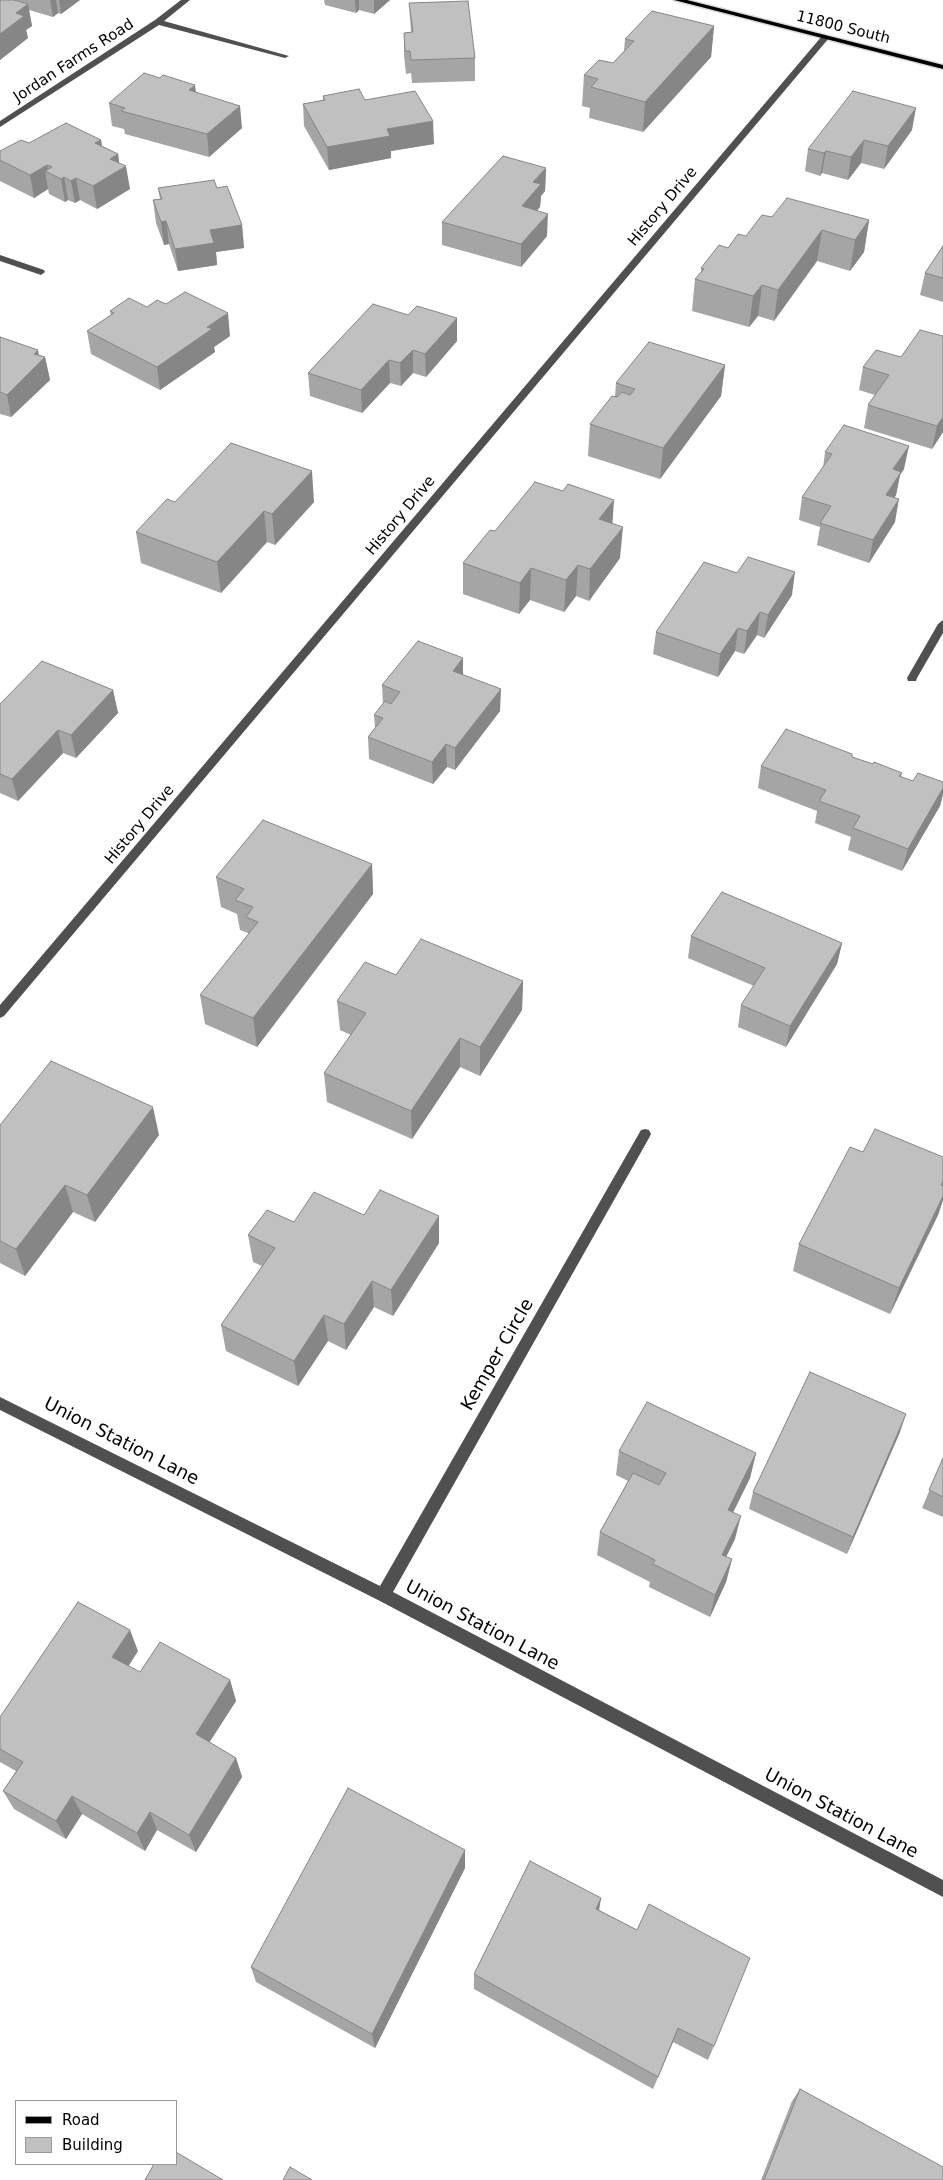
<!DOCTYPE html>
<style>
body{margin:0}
#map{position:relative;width:943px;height:2180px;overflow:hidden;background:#fff;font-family:"DejaVu Sans",sans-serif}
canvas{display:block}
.legend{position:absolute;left:15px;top:2100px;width:162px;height:65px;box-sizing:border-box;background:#fff;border:1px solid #999;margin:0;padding:6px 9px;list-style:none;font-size:15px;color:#000}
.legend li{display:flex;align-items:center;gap:10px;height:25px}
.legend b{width:25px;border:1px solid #999}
</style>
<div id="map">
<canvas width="943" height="2180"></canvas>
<ul class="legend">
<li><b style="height:6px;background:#000"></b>Road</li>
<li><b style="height:14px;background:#c0c0c0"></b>Building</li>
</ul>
</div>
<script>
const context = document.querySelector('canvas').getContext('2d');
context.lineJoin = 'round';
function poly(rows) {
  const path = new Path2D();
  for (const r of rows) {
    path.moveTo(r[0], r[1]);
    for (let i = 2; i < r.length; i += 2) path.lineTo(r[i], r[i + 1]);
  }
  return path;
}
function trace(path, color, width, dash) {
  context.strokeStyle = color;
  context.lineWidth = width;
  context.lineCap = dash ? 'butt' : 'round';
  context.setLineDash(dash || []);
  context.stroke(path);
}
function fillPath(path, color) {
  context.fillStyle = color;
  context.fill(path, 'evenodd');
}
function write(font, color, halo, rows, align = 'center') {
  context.font = font + ' "DejaVu Sans",sans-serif';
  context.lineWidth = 4;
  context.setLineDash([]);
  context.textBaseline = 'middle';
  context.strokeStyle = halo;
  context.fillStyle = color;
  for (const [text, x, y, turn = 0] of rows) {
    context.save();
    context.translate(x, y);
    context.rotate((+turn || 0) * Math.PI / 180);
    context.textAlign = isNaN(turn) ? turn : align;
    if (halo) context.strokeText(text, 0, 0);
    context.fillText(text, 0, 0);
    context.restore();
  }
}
const minor = poly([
 [181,0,190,0,164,21,289,56,285,58,159,25,0,127,0,121,155,20,181,0],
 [822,36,829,38,4,1016,0,1018,0,1005,822,36],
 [0,255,44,270,45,272,41,275,0,261,0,255],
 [943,620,943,633,917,678,916,681,908,681,907,678,938,624,943,620],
 [645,1129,649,1130,651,1134,649,1138,393,1592,943,1880,943,1897,378,1600,0,1410,0,1397,380,1586,641,1130,645,1129]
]);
const major = poly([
 [674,0,687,0,943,65,943,69,674,0]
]);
const wall = poly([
 [0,0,80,0,61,14,58,13,53,17,29,10,32,26,26,30,28,38,0,60],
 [324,0,390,0,374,14,359,10,356,13,325,5],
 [409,3,475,58,475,81,412,83,411,73,406,74,404,55,404,33,411,32],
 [714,26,711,57,643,132,589,118,590,108,582,106,584,75,613,63,624,51,625,39],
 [196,92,242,128,209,157,125,134,124,129,112,126,109,103],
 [323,96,365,100,434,144,391,151,391,158,329,170,304,126,303,104,323,100],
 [912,130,884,169,861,163,848,180,822,173,820,176,805,171,808,149],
 [101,140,102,146,118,154,119,163,130,189,97,209,80,200,75,203,68,200,65,202,49,194,48,189,34,198,0,181,0,151,29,143],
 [546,168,545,191,541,196,540,207,537,210,547,236,521,267,442,245,442,222],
 [158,188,217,188,242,225,244,248,216,252,217,265,178,271,169,244,164,245,156,223,153,200,160,199],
 [772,217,869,220,864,252,850,271,817,261,774,321,758,316,749,327,692,311,695,279,701,272,701,268,728,248,746,236],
 [943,246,943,302,920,295,925,273],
 [373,304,457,341,426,377,413,373,401,386,390,383,362,413,310,396,308,373],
 [147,307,230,336,214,347,215,352,160,390,91,354,87,331,111,315,110,311],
 [943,336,943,432,932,449,864,428,868,405,875,395,859,390,863,367,901,357],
 [0,337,39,355,45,357,50,380,11,417,0,414],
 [725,365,721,396,660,479,588,456,590,424,615,396,616,383],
 [825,452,904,469,900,475,896,495,894,498,895,522,869,563,817,545,820,527,799,520,802,497,823,468],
 [175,502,314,502,275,545,267,542,221,593,141,563,136,532],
 [612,523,620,558,589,601,576,596,564,612,530,600,519,614,463,594,463,563,495,531],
 [792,595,764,638,757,635,744,654,735,651,718,677,653,654,656,632],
 [463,658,463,675,500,711,455,770,447,767,433,784,369,759,368,737,375,728,374,715,383,705,382,685],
 [113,690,118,713,76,758,63,753,18,801,0,793,0,704],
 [852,757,873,764,902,773,901,777,913,781,943,782,943,794,940,806,902,871,848,850,851,837,815,823,817,811,758,788,761,766],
 [372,864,373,894,257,1047,205,1024,200,995,248,935,248,933,240,930,237,914,221,907,216,877],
 [691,936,842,943,837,964,786,1047,738,1027,741,1005,754,986,688,958],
 [396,975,523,981,522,1010,480,1076,460,1067,412,1139,327,1102,324,1073,351,1035,340,1030,337,1001],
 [0,1125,159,1135,95,1222,73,1212,25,1276,0,1263],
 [863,1152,943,1157,943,1200,938,1215,890,1314,793,1271,799,1244],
 [364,1215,439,1216,439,1243,393,1316,374,1307,346,1350,328,1341,298,1386,226,1351,221,1325,262,1266,253,1262,248,1235,294,1222],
 [900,1432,847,1554,749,1509,753,1492],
 [619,1451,756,1453,750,1478,733,1512,735,1539,726,1557,732,1559,726,1582,710,1617,649,1587,650,1582,597,1555,600,1532,628,1481,616,1475],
 [943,1458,943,1517,922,1508],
 [138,1651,128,1666,140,1672,230,1680,236,1701,209,1742,236,1758,242,1777,196,1852,157,1830,145,1851,82,1814,66,1839,14,1809,3,1791,16,1771,0,1762,0,1717],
 [465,1850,465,1868,375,2048,256,1982,251,1967],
 [601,1898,599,1910,637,1930,714,2046,708,2060,673,2042,653,2089,474,1989,474,1974],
 [800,2089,943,2180,761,2180,792,2101]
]);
const shadedWall = poly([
 [50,0,56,0,58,13,53,17],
 [59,0,80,0,61,14],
 [355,0,359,0,359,10,356,13],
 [374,0,390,0,374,14],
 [28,4,32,26,26,30,28,38,0,60,0,34,16,13],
 [714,26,711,57,643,132,645,102],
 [195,85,198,107,189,90],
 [240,106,242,128,209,157,207,134],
 [916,108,912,130,884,169,888,146],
 [433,121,434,144,391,151,391,158,329,170,327,147,387,129],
 [101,140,104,162,95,143],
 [864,140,861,163,848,180,851,157],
 [826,151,822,173,820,176,824,153],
 [118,154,120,170,126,166,130,189,97,209,93,186,110,159],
 [47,165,49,173,45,171,48,189,34,198,30,175],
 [546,168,545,191,541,196,540,207,521,229,522,206,533,182],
 [64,177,68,200,65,202,61,179],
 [76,178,80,200,75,203,71,181],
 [548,214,547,236,521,267,521,244],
 [869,220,864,252,850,271,855,240],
 [166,221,169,244,164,245,161,222],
 [242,225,244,248,216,252,217,265,178,271,175,249,210,230],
 [822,230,817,261,774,321,778,290],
 [762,285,758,316,749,327,753,296],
 [228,313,230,336,214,347,215,352,160,390,157,367,207,327],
 [457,318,457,341,426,377,425,354],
 [38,350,40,362,45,357,50,380,11,417,7,395,34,354],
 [413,350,413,373,401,386,400,363],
 [389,360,390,383,362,413,361,390],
 [725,365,721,396,660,479,663,448],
 [943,417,943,432,932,449,937,426],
 [909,446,904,469,900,475,896,495,881,518,886,495,893,469],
 [312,471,314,502,275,545,272,514],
 [899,499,895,522,869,563,873,540],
 [614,500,612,531,599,519],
 [264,511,267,542,221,593,217,562],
 [623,527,620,558,589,601,590,569],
 [578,565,576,596,564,612,566,580],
 [531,568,530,600,519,614,520,583],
 [795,572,792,595,764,638,768,615],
 [760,612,757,635,744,654,747,631],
 [738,628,735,651,718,677,720,654],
 [463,658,463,681,453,671],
 [501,689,500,711,455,770,455,748],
 [113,690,118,713,76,758,71,735],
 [58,730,63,753,18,801,12,779],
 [446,744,447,767,433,784,432,762],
 [943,788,943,794,940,806,902,871,908,849],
 [372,864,373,894,257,1047,253,1018],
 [842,943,837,964,786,1047,790,1026],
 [523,981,522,1010,480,1076,480,1047],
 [460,1038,460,1067,412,1139,411,1111],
 [153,1107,159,1135,95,1222,87,1195],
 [65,1185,73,1212,25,1276,16,1249],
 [943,1196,943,1200,938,1215,890,1314,899,1288],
 [439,1216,439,1243,393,1316,391,1290],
 [372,1281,374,1307,346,1350,344,1324],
 [324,1315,328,1341,298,1386,294,1361],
 [906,1414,900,1432,847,1554,853,1537],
 [756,1453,750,1478,723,1533,728,1510],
 [741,1516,735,1539,716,1577,722,1555],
 [732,1559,726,1582,710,1617,715,1595],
 [130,1630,138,1651,121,1678,112,1657],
 [230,1680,236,1701,202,1754,196,1734],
 [236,1758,242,1777,196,1852,189,1835],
 [72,1796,82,1814,66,1839,56,1821],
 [150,1812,157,1830,145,1851,137,1833],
 [465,1850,465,1868,375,2048,372,2034],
 [601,1898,598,1915,596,1909],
 [678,2028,673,2042,653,2089,658,2077]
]);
const building = poly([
 [0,0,14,0,28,4,16,13,24,16,0,34,0,0],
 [468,1,475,58,411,60,410,51,405,51,404,33,413,32,409,3,468,1],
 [652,11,714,26,645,102,591,87,598,79,584,75,599,60,613,63,634,41,625,39,652,11],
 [144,73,160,78,163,75,195,85,189,90,240,106,207,134,121,111,125,108,109,103,144,73],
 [359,89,365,100,415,91,433,121,387,129,390,136,327,147,303,104,325,100,323,96,359,89],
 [853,91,916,108,888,146,864,140,851,157,826,151,824,153,808,149,853,91],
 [66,123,101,140,95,143,118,154,110,159,126,166,93,186,76,178,71,181,64,177,61,179,45,171,52,167,47,165,30,175,0,160,0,151,21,140,29,143,66,123],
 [503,156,546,168,533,182,541,184,522,206,548,214,521,244,442,222,503,156],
 [214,180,217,188,227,186,242,225,210,230,214,243,175,249,166,221,161,222,153,200,162,199,158,188,214,180],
 [787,198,869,220,855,240,822,230,778,290,762,285,753,296,695,279,704,269,701,268,719,245,728,248,738,234,746,236,762,215,772,217,787,198],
 [943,246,943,278,925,273,943,246],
 [185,292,228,313,207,327,212,329,157,367,87,331,114,313,110,311,129,298,147,307,157,300,166,304,185,292],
 [373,304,408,315,417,306,457,318,425,354,413,350,400,363,389,360,361,390,308,373,373,304],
 [920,330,943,336,943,417,937,426,868,405,889,375,863,367,876,350,901,357,920,330],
 [0,337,38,350,34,354,45,357,7,395,0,392,0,337],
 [649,342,725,365,663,448,590,424,612,396,617,397,622,392,630,395,635,389,616,383,649,342],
 [844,425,909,446,893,469,901,472,886,495,899,499,873,540,820,523,831,506,802,497,832,454,825,452,844,425],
 [231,443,312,471,272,514,264,511,217,562,136,532,167,499,175,502,231,443],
 [535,482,563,491,568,484,614,500,599,519,623,527,590,569,578,565,566,580,531,568,520,583,463,563,490,530,495,531,535,482],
 [748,557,795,572,768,615,760,612,747,631,738,628,720,654,656,632,704,562,737,573,748,557],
 [418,641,463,658,453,671,501,689,455,748,446,744,432,762,368,737,383,718,374,715,385,701,391,704,400,692,382,685,418,641],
 [42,661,113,690,71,735,58,730,12,779,0,774,0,704,42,661],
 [786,729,852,754,852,757,873,764,874,762,902,773,899,776,913,781,918,773,943,782,943,788,908,849,853,828,860,816,819,801,826,790,761,766,786,729],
 [263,820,372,864,253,1018,200,995,258,922,246,917,253,907,235,900,244,889,216,877,263,820],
 [722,892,842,943,790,1026,741,1005,765,968,691,936,722,892],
 [421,939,523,981,480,1047,460,1038,411,1111,324,1073,366,1013,337,1001,365,962,396,975,421,939],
 [51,1061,153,1107,87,1195,65,1185,16,1249,0,1241,0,1125,51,1061],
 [875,1129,943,1157,943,1180,941,1185,943,1186,943,1196,899,1288,799,1244,850,1147,863,1152,875,1129],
 [380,1190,439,1216,391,1290,372,1281,344,1324,324,1315,294,1361,221,1325,275,1248,248,1235,267,1210,294,1222,314,1192,364,1215,380,1190],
 [810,1372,906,1414,853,1537,753,1492,810,1372],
 [647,1402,756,1453,728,1510,741,1516,722,1555,732,1559,715,1595,653,1564,655,1560,600,1532,633,1473,659,1485,666,1473,619,1451,647,1402],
 [943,1458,943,1497,929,1490,943,1458],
 [78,1602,130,1630,112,1657,140,1672,160,1642,230,1680,196,1734,236,1758,189,1835,150,1812,137,1833,72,1796,56,1821,3,1791,23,1762,0,1749,0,1717,78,1602],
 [348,1788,465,1850,372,2034,251,1967,348,1788],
 [530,1861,601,1898,596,1909,637,1930,649,1904,750,1958,714,2046,678,2028,658,2077,474,1974,530,1861],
 [800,2089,943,2167,943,2180,764,2180,800,2089],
 [176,2152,223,2180,145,2180,154,2164,176,2164,176,2152],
 [290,2167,312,2180,283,2180,290,2167]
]);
const farStreetnames = [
 ["11800 South",843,28,14],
 ["Jordan Farms Road",74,61,-33],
 ["History Drive",663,207,-50],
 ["History Drive",401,516,-50],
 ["History Drive",140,825,-50]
];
const streetNames = [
 ["Kemper Circle",498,1355,-60],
 ["Union Station Lane",121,1442,27],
 ["Union Station Lane",482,1626,28],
 ["Union Station Lane",841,1814,28]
];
trace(major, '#dbdbdb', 3);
fillPath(minor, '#505050');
fillPath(major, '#000');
fillPath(wall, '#a5a5a5');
fillPath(shadedWall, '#868686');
fillPath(building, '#c0c0c0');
trace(building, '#868686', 1);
write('15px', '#000', '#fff', farStreetnames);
write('18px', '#000', '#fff', streetNames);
</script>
